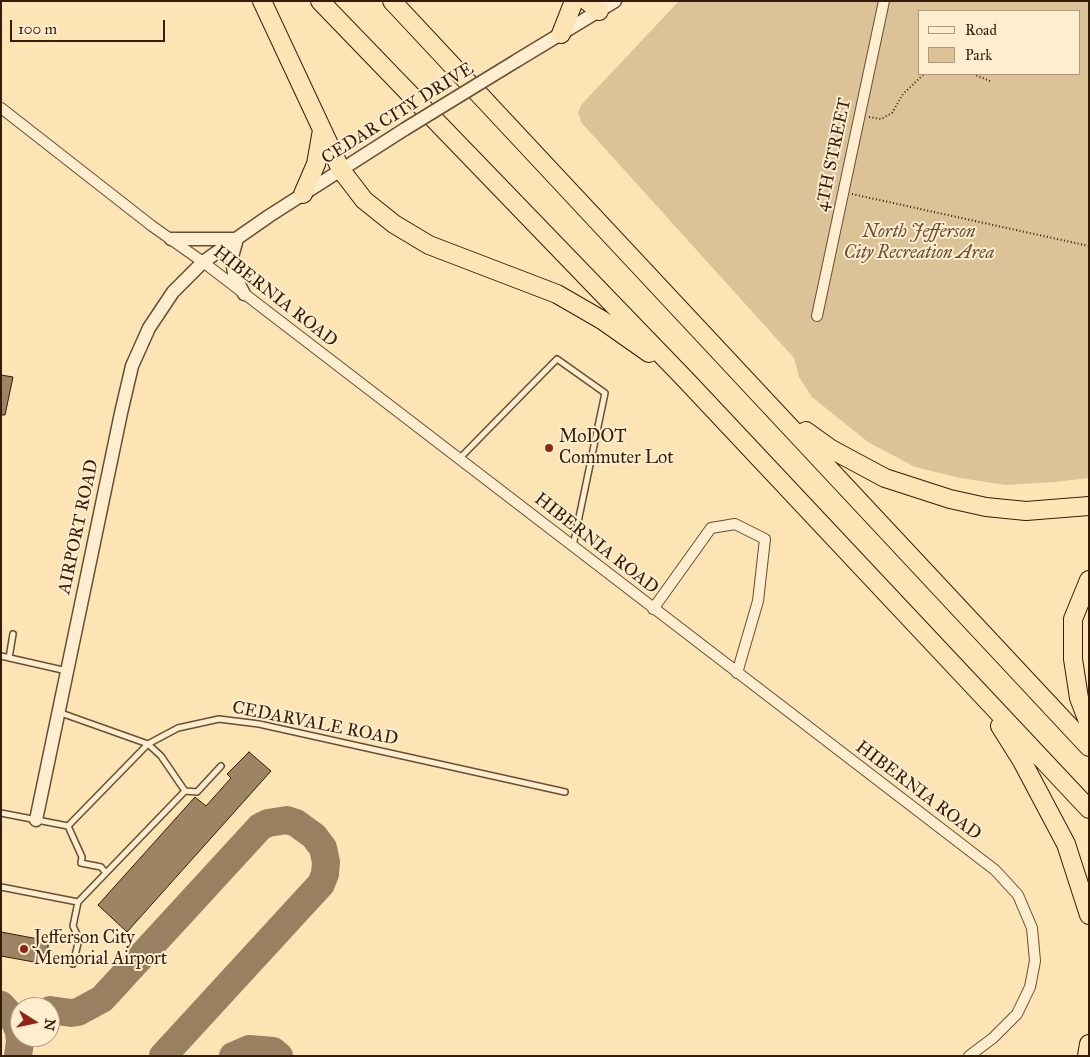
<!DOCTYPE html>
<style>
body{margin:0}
#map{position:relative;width:1090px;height:1057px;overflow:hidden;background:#fde4b4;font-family:"IM FELL Great Primer",serif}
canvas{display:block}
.frame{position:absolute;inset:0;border:2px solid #351c0b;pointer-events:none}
.legend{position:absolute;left:918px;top:10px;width:162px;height:65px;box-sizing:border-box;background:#feedce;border:1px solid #ae9980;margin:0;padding:6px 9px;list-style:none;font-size:15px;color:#351c0b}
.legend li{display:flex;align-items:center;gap:10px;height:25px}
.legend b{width:25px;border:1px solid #ae9980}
.north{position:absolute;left:10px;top:997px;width:50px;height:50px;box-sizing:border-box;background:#feedce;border:1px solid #ae9980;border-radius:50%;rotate:100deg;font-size:14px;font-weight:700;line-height:20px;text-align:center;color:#351c0b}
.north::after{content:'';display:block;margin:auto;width:18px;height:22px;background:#8f2418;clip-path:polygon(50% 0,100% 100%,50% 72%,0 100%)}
.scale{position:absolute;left:10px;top:20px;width:155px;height:22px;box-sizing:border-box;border:2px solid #351c0b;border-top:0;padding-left:6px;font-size:15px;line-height:18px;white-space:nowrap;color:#351c0b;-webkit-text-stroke:4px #feedce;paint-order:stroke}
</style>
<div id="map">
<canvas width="1090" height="1057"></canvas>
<div class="frame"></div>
<ul class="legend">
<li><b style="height:6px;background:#feedce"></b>Road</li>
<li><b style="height:14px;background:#dbc297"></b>Park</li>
</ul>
<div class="north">N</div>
<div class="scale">100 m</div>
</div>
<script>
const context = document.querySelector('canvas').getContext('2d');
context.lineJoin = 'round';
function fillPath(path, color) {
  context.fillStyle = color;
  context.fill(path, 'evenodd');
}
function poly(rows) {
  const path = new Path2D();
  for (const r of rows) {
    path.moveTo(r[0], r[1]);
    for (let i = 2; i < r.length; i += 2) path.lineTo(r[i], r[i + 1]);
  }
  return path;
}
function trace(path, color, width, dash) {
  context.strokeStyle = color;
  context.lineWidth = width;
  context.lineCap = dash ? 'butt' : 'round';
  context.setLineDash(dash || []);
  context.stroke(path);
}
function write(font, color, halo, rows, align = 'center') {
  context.font = font + ' "IM FELL Great Primer",serif';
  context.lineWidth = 4;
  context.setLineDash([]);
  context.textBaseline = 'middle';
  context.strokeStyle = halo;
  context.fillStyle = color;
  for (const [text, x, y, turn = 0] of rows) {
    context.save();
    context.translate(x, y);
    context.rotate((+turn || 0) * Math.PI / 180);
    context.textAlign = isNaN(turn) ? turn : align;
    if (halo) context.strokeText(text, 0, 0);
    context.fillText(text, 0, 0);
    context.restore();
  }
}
const green = poly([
 [679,1,1089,1,1089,478,1054,482,1006,485,960,478,915,467,868,442,812,397,799,377,794,358,581,122,578,112,582,104],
 [919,11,1079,11,1079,74,919,74]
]);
const taxiway = poly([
 [1,1005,13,1018,19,1031,20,1042,18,1056],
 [50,1010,71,1013,78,1012,102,999,260,827,268,823,287,820,296,823,314,836,323,848,326,862,325,874,321,884,163,1056],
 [233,1056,249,1049,273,1051,279,1056]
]);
const building = poly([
 [1,375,13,377,5,415,1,415,1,375],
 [249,752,271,771,127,932,98,905,195,797,206,806,231,778,227,774,249,752],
 [1,932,49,941,45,964,1,956,1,932]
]);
const path = poly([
 [973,74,990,81],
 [980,74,991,74],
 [869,117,881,119,892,113,903,94,924,74],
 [852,194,1089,246]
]);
const service = poly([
 [459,459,557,359,605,393,573,546],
 [1,656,67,671],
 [9,658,13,634],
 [58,712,148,744,161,756,185,791],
 [1,813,68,826,148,744,178,728,219,719,259,724,565,792],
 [68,826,82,857,81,863,101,867,106,873],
 [1,887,78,902,73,926,79,939,73,964],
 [78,902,185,791,197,792,221,766]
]);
const minor = poly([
 [1,108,152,226,203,262,995,870,1018,895,1032,928,1035,961,1030,987,1017,1014,993,1038,969,1056],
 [817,316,884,1],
 [653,609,711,528,735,524,765,539,758,601,737,673]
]);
const tertiary = poly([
 [516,61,615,1],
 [171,239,237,239,232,257,234,274,244,294],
 [36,820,121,413,132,366,149,328,173,292,203,262,269,216,405,129]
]);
const motorway = poly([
 [262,1,341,170,364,200,394,224,429,245,557,294,602,320,649,353],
 [320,1,685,379,1089,809],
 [392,1,1089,747],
 [587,1,599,11],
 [561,34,574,1],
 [303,194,316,164,322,130],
 [806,431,831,449,885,478,950,499,986,507,1026,511,1089,506],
 [1089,580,1073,619,1073,659,1079,698,1089,724],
 [1000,726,1022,761,1066,844,1089,915],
 [1087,1056,1089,1044]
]);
const tertiaryBridge = poly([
 [405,129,516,61]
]);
const markers = [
 [549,448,5,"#8f2418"],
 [24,949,5,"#8f2418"]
];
const streetNames = [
 ["CEDAR CITY DRIVE",398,114,-32],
 ["4TH STREET",834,155,-78],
 ["HIBERNIA ROAD",275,297,38],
 ["AIRPORT ROAD",79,527,-78],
 ["HIBERNIA ROAD",596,544,38],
 ["CEDARVALE ROAD",315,724,11],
 ["HIBERNIA ROAD",918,791,37]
];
const parkNames = [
 ["North Jefferson",919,233],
 ["City Recreation Area",919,254]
];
const poiNames = [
 ["MoDOT",559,438],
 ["Commuter Lot",559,459],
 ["Jefferson City",34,939],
 ["Memorial Airport",34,960]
];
fillPath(green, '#dbc297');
trace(taxiway, '#998060', 28);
fillPath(building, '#9d8463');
trace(building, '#351c0b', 1);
trace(service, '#674e35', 8);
trace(minor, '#674e35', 12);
trace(tertiary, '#674e35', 15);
trace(motorway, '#351c0b', 20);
trace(path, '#351c0b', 2, [1, 2.5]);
trace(service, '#feedce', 5);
trace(minor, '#feedce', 10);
trace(tertiary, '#feedce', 12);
trace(motorway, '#fde4b4', 18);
trace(tertiaryBridge, '#674e35', 15, []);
trace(tertiaryBridge, '#feedce', 12);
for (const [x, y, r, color] of markers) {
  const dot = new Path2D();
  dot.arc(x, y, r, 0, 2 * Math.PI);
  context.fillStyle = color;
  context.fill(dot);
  trace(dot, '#feedce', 2);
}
write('18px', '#351c0b', '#feedce', streetNames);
write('italic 18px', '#674e35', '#feedce', parkNames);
write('18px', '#351c0b', '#feedce', poiNames, 'left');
</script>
